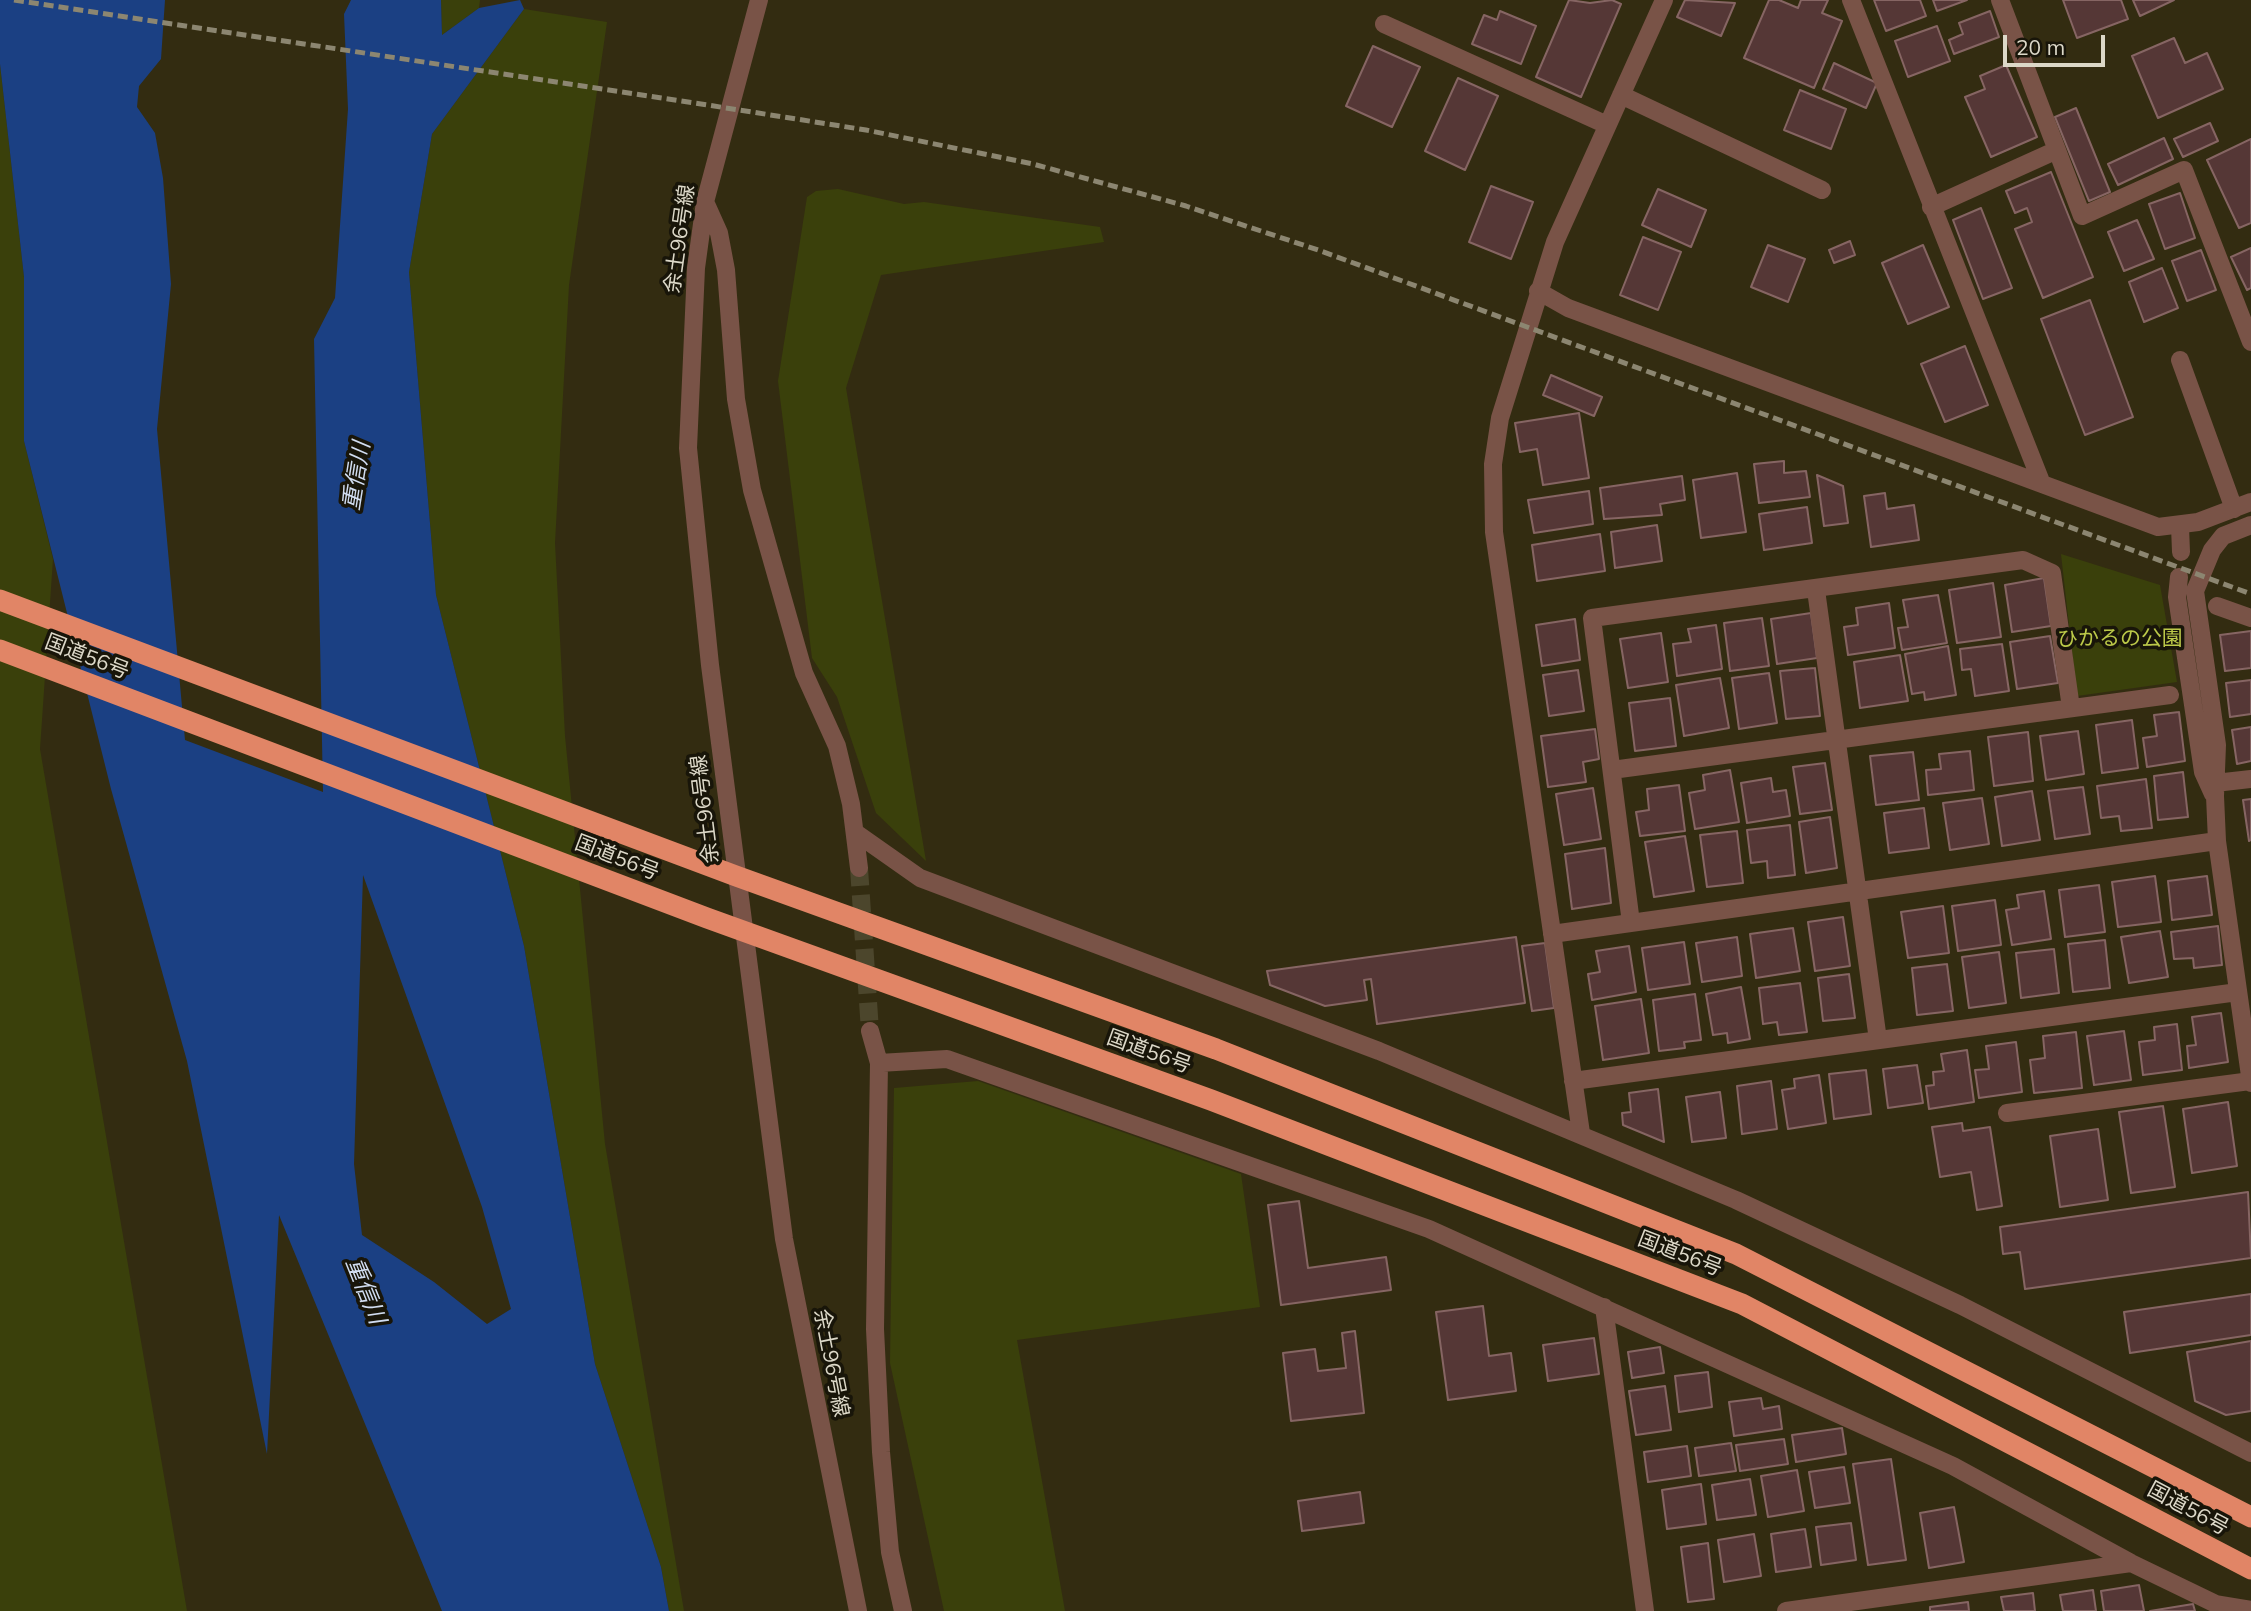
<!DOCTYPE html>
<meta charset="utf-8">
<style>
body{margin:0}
#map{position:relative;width:2251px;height:1611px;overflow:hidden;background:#332c11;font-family:Mulish,sans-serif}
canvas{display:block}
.scale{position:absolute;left:2003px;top:35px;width:102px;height:32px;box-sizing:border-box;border:4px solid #dcd8c8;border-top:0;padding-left:9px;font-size:21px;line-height:24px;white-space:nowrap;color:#dcd8c8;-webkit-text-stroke:5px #181509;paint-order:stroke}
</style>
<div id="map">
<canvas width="2251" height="1611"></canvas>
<div class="scale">20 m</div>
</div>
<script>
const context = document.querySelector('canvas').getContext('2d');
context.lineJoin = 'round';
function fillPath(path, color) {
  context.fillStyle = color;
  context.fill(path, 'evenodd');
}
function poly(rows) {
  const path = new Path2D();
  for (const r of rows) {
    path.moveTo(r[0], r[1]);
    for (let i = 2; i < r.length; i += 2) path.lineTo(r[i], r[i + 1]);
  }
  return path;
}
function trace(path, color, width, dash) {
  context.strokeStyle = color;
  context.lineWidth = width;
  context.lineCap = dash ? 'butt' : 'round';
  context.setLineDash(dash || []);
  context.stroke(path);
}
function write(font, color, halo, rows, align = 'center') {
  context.font = font + ' Mulish,"Noto Sans JP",sans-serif';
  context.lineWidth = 7;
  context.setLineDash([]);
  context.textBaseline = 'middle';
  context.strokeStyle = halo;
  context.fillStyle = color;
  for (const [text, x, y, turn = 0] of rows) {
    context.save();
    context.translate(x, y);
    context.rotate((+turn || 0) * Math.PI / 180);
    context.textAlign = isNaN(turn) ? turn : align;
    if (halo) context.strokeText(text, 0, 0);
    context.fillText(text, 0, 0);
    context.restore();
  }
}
const green = poly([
 [441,0,480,0,479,8,442,35],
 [524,9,607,22,569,285,555,543,565,736,605,1144,684,1611,669,1611,661,1567,595,1364,524,946,436,595,409,272,432,134],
 [0,64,24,277,24,441,53,559,40,749,187,1611,0,1611],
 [838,189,904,204,924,202,1100,227,1104,242,881,275,846,388,926,861,876,813,837,697,812,658,778,381,807,197,816,191],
 [2061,554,2160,585,2177,682,2077,696],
 [978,1081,1241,1174,1260,1307,1017,1340,1065,1611,944,1611,890,1363,894,1088]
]);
const water = poly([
 [0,0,165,0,161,59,139,86,137,107,155,133,163,178,171,284,157,429,185,740,323,792,314,339,335,298,348,109,344,14,351,0,441,0,442,35,479,8,520,0,524,9,432,134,409,272,436,595,524,946,595,1364,661,1567,669,1611,442,1611,279,1215,267,1454,187,1061,111,789,24,441,24,277,0,64],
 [363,875,482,1207,511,1309,487,1324,434,1282,362,1235,354,1164]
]);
const building = poly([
 [1569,0,1590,3,1612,0,1621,4,1581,97,1536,77,1569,0],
 [1685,0,1735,3,1721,36,1677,17,1685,0],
 [1769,0,1779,0,1798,8,1801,0,1828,0,1822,13,1842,21,1814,88,1744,58,1769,0],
 [1874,0,1920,0,1926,16,1886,31,1874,0],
 [1933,0,1967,0,1937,11,1933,0],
 [2063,0,2121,0,2128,19,2077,38,2063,0],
 [2133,0,2174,0,2140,16,2133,0],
 [1500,11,1536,26,1521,64,1472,44,1484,15,1497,20,1500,11],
 [1990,11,1999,37,1954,54,1949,40,1963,34,1959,23,1990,11],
 [1937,26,1950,61,1908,77,1895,41,1937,26],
 [2174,38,2185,63,2207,53,2223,89,2158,118,2132,56,2174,38],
 [1373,46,1420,67,1392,127,1346,106,1373,46],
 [1834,63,1877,83,1866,108,1823,89,1834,63],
 [2006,65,2037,137,1991,157,1965,97,1985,89,1980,76,2006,65],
 [1458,78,1498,96,1465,170,1425,151,1458,78],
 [1800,90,1846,109,1831,149,1784,130,1800,90],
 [2076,108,2110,192,2089,201,2055,117,2076,108],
 [2210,123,2218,141,2183,157,2174,139,2210,123],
 [2164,138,2173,159,2118,185,2108,164,2164,138],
 [2251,139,2251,223,2239,228,2207,160,2251,139],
 [2051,172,2093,277,2043,298,2015,229,2032,222,2027,208,2015,213,2006,191,2051,172],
 [1491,186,1533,202,1511,259,1469,242,1491,186],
 [1658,189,1706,210,1691,247,1642,225,1658,189],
 [2180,193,2195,238,2165,249,2149,204,2180,193],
 [1981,208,2012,288,1983,299,1953,220,1981,208],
 [2137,220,2154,259,2124,271,2108,232,2137,220],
 [1643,237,1681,252,1658,310,1620,295,1643,237],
 [1850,241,1855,255,1834,263,1829,250,1850,241],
 [1768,245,1805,259,1788,302,1751,287,1768,245],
 [1923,245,1949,307,1908,324,1882,263,1923,245],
 [2251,248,2251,288,2247,290,2231,257,2251,248],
 [2201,250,2216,290,2187,301,2172,261,2201,250],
 [2162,268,2178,308,2144,322,2129,282,2162,268],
 [2090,300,2133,417,2085,435,2041,319,2090,300],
 [1965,346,1988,405,1945,422,1921,364,1965,346],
 [1551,375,1602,397,1594,416,1543,395,1551,375],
 [1579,413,1589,478,1543,485,1537,449,1520,452,1515,423,1579,413],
 [1784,461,1784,473,1806,471,1810,497,1759,503,1754,464,1784,461],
 [1737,473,1746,532,1701,538,1693,480,1737,473],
 [1817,475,1843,486,1848,523,1824,526,1817,475],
 [1682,476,1685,500,1660,504,1662,515,1604,519,1600,488,1682,476],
 [1589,491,1593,524,1534,533,1528,500,1589,491],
 [1885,493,1887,509,1914,505,1919,540,1871,547,1864,496,1885,493],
 [1807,507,1812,543,1764,550,1759,514,1807,507],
 [1657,525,1662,561,1615,568,1611,532,1657,525],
 [1600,534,1605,571,1537,581,1532,545,1600,534],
 [2044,578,2051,626,2012,632,2005,585,2044,578],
 [1993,583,2001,637,1957,643,1949,590,1993,583],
 [1938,595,1947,643,1902,650,1898,628,1908,627,1903,600,1938,595],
 [1889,603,1895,648,1848,655,1844,627,1858,625,1856,608,1889,603],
 [1811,613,1817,658,1777,664,1771,619,1811,613],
 [1762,618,1769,666,1730,671,1724,623,1762,618],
 [1575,619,1580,660,1542,666,1536,625,1575,619],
 [1716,625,1722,669,1677,676,1673,644,1691,642,1688,629,1716,625],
 [2251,631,2251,668,2225,671,2220,635,2251,631],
 [1661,633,1668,682,1628,688,1620,639,1661,633],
 [2050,636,2058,683,2017,689,2010,642,2050,636],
 [2002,644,2009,691,1975,696,1971,669,1962,670,1960,649,2002,644],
 [1948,646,1956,695,1925,700,1924,692,1912,694,1905,654,1948,646],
 [1900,655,1908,701,1860,708,1854,662,1900,655],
 [1815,668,1820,716,1786,719,1780,671,1815,668],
 [1578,670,1584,711,1549,716,1543,675,1578,670],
 [1769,673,1777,723,1739,729,1732,678,1769,673],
 [1720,678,1729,728,1684,736,1676,685,1720,678],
 [2251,680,2251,714,2230,717,2226,683,2251,680],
 [1670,698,1676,746,1635,751,1629,703,1670,698],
 [2179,712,2185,761,2147,767,2143,738,2157,736,2154,715,2179,712],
 [2132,720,2138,768,2102,773,2096,725,2132,720],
 [2251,727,2251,761,2237,764,2232,730,2251,727],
 [1595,729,1599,759,1583,762,1586,782,1548,787,1541,736,1595,729],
 [2078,731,2084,774,2046,780,2040,736,2078,731],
 [2028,732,2033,781,1994,786,1988,737,2028,732],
 [1970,751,1974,790,1928,795,1926,770,1941,769,1939,754,1970,751],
 [1913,752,1919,800,1876,805,1870,756,1913,752],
 [1825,763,1832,810,1800,814,1793,767,1825,763],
 [1730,770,1739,822,1695,829,1689,793,1705,790,1703,775,1730,770],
 [2183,772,2188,817,2158,820,2154,776,2183,772],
 [1771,778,1773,792,1786,790,1790,816,1747,823,1741,783,1771,778],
 [2146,779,2152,828,2121,831,2119,816,2101,818,2097,786,2146,779],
 [1679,785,1685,831,1640,836,1636,812,1649,810,1647,789,1679,785],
 [2083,787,2090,834,2055,839,2048,791,2083,787],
 [1593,788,1601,839,1564,845,1556,794,1593,788],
 [2032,791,2040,840,2002,846,1995,797,2032,791],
 [1982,798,1989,844,1950,850,1943,803,1982,798],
 [2251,799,2251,840,2249,841,2243,800,2251,799],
 [1924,808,1929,848,1889,853,1884,813,1924,808],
 [1830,817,1837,868,1806,873,1799,822,1830,817],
 [1790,825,1795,875,1768,878,1767,861,1751,863,1747,830,1790,825],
 [1737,831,1743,883,1707,887,1700,835,1737,831],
 [1685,836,1694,891,1654,897,1645,842,1685,836],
 [1605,848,1611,903,1572,909,1565,854,1605,848],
 [2155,876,2161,922,2118,927,2112,882,2155,876],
 [2207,876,2212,915,2172,920,2168,881,2207,876],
 [2099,885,2105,932,2065,937,2059,890,2099,885],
 [2044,891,2051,939,2012,945,2006,910,2019,908,2017,895,2044,891],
 [1995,900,2001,945,1958,951,1952,906,1995,900],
 [1943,906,1949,953,1908,958,1901,912,1943,906],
 [1843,917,1850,966,1815,971,1808,922,1843,917],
 [2218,926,2222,965,2194,968,2193,958,2174,959,2171,932,2218,926],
 [1793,928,1800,971,1756,978,1750,934,1793,928],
 [2160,931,2168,977,2129,983,2121,937,2160,931],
 [1516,937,1525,1003,1377,1024,1371,979,1364,980,1367,1000,1325,1006,1270,985,1267,971,1516,937],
 [1737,937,1742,976,1702,982,1696,943,1737,937],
 [2105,940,2110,988,2073,992,2068,944,2105,940],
 [1684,942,1690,984,1648,990,1642,948,1684,942],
 [1545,943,1554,1008,1532,1011,1522,946,1545,943],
 [1629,946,1636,992,1592,1000,1588,974,1600,972,1596,951,1629,946],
 [2054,949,2059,993,2021,998,2016,953,2054,949],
 [1999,952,2006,1003,1969,1008,1962,957,1999,952],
 [1947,964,1953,1011,1917,1015,1912,968,1947,964],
 [1849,974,1855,1018,1823,1021,1818,978,1849,974],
 [1800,983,1807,1032,1779,1035,1777,1022,1763,1024,1759,988,1800,983],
 [1741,987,1750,1039,1728,1043,1727,1033,1713,1035,1706,994,1741,987],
 [1695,994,1701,1040,1684,1042,1685,1048,1659,1051,1653,1000,1695,994],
 [1641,999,1649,1053,1603,1060,1595,1006,1641,999],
 [2221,1013,2228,1062,2189,1068,2187,1046,2196,1045,2192,1017,2221,1013],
 [2177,1024,2182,1070,2143,1075,2139,1042,2155,1040,2154,1027,2177,1024],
 [2124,1031,2131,1080,2094,1085,2087,1036,2124,1031],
 [2076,1032,2082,1088,2034,1093,2030,1060,2045,1058,2043,1036,2076,1032],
 [2016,1042,2022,1092,1979,1098,1975,1070,1989,1069,1986,1046,2016,1042],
 [1967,1050,1974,1102,1929,1109,1926,1086,1934,1085,1933,1072,1944,1071,1941,1054,1967,1050],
 [1917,1065,1923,1103,1888,1108,1883,1069,1917,1065],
 [1866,1070,1871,1114,1834,1119,1829,1074,1866,1070],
 [1819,1075,1826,1123,1788,1129,1782,1090,1795,1088,1794,1079,1819,1075],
 [1771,1081,1777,1129,1742,1134,1737,1086,1771,1081],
 [1658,1089,1664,1142,1623,1125,1622,1113,1631,1112,1629,1093,1658,1089],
 [1720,1092,1726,1138,1692,1142,1686,1097,1720,1092],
 [2228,1102,2237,1166,2192,1173,2183,1109,2228,1102],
 [2163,1106,2175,1187,2131,1193,2119,1112,2163,1106],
 [1962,1123,1963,1131,1990,1127,2002,1206,1977,1210,1971,1172,1940,1177,1932,1127,1962,1123],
 [2098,1129,2108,1200,2060,1207,2050,1136,2098,1129],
 [2248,1192,2251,1258,2025,1289,2020,1252,2003,1254,2000,1227,2248,1192],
 [1299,1201,1308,1268,1386,1257,1391,1290,1281,1305,1268,1205,1299,1201],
 [2251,1294,2251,1335,2130,1353,2124,1312,2251,1294],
 [1483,1306,1489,1356,1511,1353,1516,1391,1448,1400,1436,1312,1483,1306],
 [1355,1331,1364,1413,1291,1421,1283,1353,1315,1349,1318,1371,1346,1368,1342,1333,1355,1331],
 [1594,1338,1599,1374,1548,1381,1543,1345,1594,1338],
 [2251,1341,2251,1411,2226,1415,2195,1401,2187,1352,2251,1341],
 [1660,1347,1664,1373,1632,1378,1628,1352,1660,1347],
 [1708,1372,1712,1407,1679,1412,1675,1376,1708,1372],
 [1665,1386,1671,1430,1636,1435,1629,1391,1665,1386],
 [1761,1398,1763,1409,1779,1406,1782,1429,1734,1436,1729,1402,1761,1398],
 [1842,1428,1846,1454,1796,1462,1792,1435,1842,1428],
 [1784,1439,1788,1464,1740,1471,1736,1445,1784,1439],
 [1731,1443,1736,1471,1699,1476,1695,1448,1731,1443],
 [1687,1446,1691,1476,1648,1482,1644,1452,1687,1446],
 [1891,1459,1906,1560,1868,1565,1853,1464,1891,1459],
 [1844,1467,1850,1503,1815,1508,1809,1472,1844,1467],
 [1797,1470,1804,1511,1768,1517,1761,1476,1797,1470],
 [1750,1479,1756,1515,1717,1520,1712,1485,1750,1479],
 [1701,1484,1706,1524,1667,1529,1662,1490,1701,1484],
 [1360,1492,1364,1523,1302,1531,1298,1501,1360,1492],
 [1954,1507,1964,1562,1929,1568,1920,1513,1954,1507],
 [1851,1523,1856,1560,1821,1565,1816,1527,1851,1523],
 [1805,1529,1811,1567,1776,1572,1771,1534,1805,1529],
 [1754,1534,1761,1576,1724,1582,1718,1540,1754,1534],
 [1708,1543,1714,1599,1688,1602,1681,1547,1708,1543],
 [2139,1585,2144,1611,2104,1611,2101,1591,2139,1585],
 [2093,1590,2096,1611,2063,1611,2060,1595,2093,1590],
 [2033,1593,2035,1611,2004,1611,2001,1597,2033,1593],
 [1968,1602,1969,1611,1930,1611,1930,1607,1968,1602],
 [2193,1604,2195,1611,2150,1611,2193,1604]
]);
const minorTunnel = poly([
 [859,868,870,1031]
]);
const minor = poly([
 [759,0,705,202,696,268,688,448,710,665,784,1239,858,1611],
 [1851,0,2042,484],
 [2000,0,2082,216,2184,170,2251,342],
 [1384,24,1607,125],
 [1621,95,1822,190],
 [706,204,719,233,726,270,736,399,752,490,804,673,837,746,851,804,859,868],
 [1931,207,2057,150],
 [1538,291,1568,308,2158,527,2198,522,2251,502],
 [2180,360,2234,509],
 [2251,525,2223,536,2212,550,2195,591,2217,745,2215,796,2217,841,2251,1083],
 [2180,526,2181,552],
 [2179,577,2177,597,2203,772,2213,794],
 [1816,590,1878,1040],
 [2217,606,2251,618],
 [1612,770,2170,695],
 [2215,783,2251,779],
 [856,833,920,878,1379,1051,1736,1200,1960,1305,2251,1453],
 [1631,923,1592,618,2023,560,2052,573,2071,708],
 [1552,934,2217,841],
 [870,1031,879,1063,875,1329,881,1452,890,1552,903,1611],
 [879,1063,947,1059,1429,1229,1953,1466,2131,1563,2216,1604,2251,1610],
 [1573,1081,2238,992],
 [2007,1113,2251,1081],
 [1581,1133,1494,532,1493,464,1500,418,1555,242,1664,0],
 [1604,1307,1645,1611],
 [1786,1611,2131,1563]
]);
const highway = poly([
 [0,600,736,876,1216,1049,1736,1254,2251,1517],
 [0,650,707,918,1211,1100,1742,1304,2251,1569]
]);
const rail = poly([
 [14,0,701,104,866,130,1033,164,1186,206,1321,251,2251,594]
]);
const streetNames = [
 ["余土96号線",680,239,-82],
 ["国道56号",87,657,21],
 ["余土96号線",705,809,-97],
 ["国道56号",617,858,21],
 ["国道56号",1149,1052,20],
 ["国道56号",1680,1254,21],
 ["余土96号線",831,1363,79],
 ["国道56号",2188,1509,28]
];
const parkNames = [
 ["ひかるの公園",2120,639]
];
const waterNames = [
 ["重信川",357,476,-81],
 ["重信川",365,1291,68]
];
fillPath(green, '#3a400b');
fillPath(water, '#1b4083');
fillPath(building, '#553736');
trace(building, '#866563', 2);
trace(minorTunnel, '#4c462c', 18, [18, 9]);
trace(minor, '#795347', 18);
trace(highway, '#e18566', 21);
trace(rail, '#8c8671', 5, [10, 5]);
write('21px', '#dcd8c8', '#181509', streetNames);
write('21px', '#bcc949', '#181509', parkNames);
write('italic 23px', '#d1ddf1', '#181509', waterNames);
</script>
